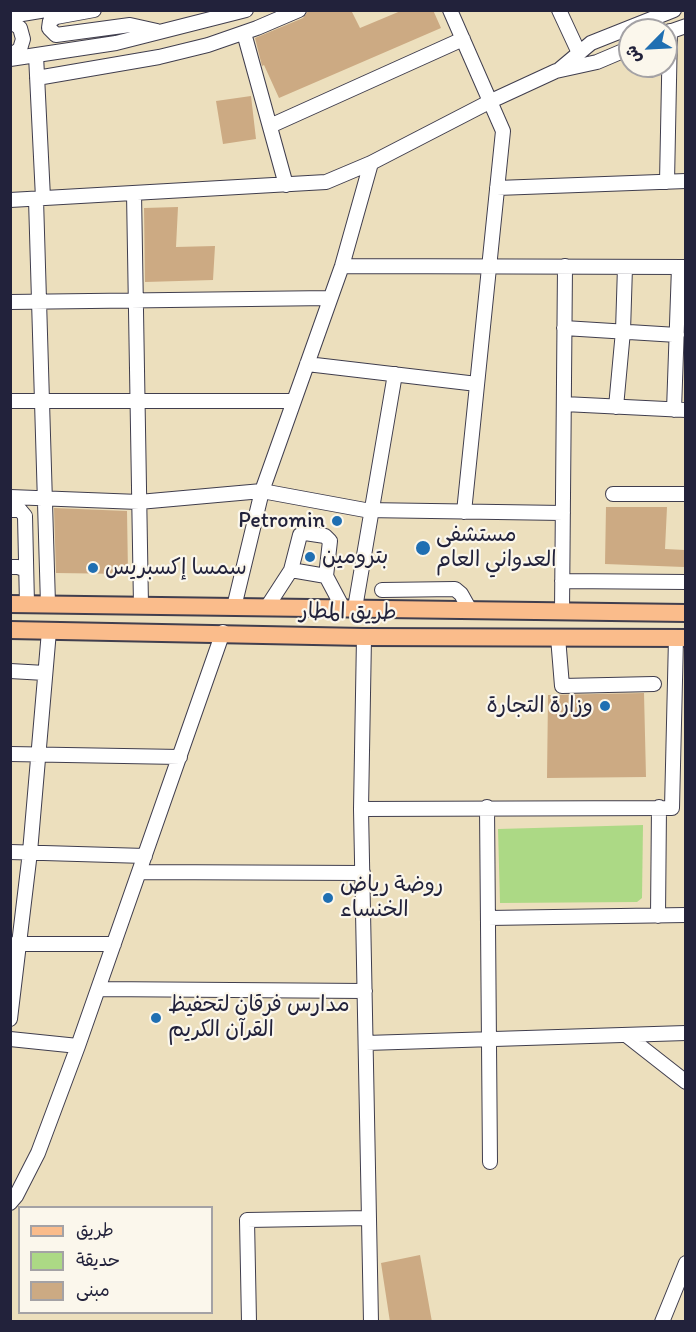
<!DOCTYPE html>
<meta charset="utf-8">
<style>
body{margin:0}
#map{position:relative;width:696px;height:1332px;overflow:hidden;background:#ecdfbd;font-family:Itim,"Playpen Sans Arabic",sans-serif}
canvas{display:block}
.frame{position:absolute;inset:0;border:12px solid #22223b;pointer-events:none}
.legend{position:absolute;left:18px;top:1206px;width:195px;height:108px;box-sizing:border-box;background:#fbf7ec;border:2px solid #a4a2a5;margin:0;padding:8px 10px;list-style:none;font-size:18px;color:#22223b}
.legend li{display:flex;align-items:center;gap:12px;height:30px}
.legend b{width:30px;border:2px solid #a4a2a5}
.north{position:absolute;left:618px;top:18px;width:60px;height:60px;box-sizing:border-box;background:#fbf7ec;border:2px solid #a4a2a5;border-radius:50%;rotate:246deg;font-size:16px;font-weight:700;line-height:24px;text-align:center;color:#22223b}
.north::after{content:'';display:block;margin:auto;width:21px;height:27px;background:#1f6fb2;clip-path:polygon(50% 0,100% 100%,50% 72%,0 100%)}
</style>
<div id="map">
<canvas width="696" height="1332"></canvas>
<div class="frame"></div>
<ul class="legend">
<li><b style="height:8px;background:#fabc8b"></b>طريق</li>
<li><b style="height:16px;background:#acd985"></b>حديقة</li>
<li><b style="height:16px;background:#ccaa83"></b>مبنى</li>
</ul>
<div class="north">ش</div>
</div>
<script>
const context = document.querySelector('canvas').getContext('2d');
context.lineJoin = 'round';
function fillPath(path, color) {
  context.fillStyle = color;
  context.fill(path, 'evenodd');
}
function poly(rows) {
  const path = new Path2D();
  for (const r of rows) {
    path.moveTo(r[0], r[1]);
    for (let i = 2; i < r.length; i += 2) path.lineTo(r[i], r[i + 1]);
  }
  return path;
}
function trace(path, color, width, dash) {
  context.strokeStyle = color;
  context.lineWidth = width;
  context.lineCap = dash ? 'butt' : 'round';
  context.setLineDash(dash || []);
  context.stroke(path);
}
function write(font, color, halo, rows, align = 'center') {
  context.font = font + ' Itim,"Playpen Sans Arabic",sans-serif';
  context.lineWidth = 4.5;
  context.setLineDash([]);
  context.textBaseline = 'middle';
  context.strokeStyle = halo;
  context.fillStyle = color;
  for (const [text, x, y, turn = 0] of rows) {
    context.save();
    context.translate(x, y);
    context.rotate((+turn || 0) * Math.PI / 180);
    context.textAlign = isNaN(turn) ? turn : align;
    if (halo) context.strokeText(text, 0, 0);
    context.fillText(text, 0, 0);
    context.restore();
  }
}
const green = poly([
 [643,825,642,898,637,902,500,903,498,829]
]);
const building = poly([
 [309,10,351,10,360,28,403,10,433,10,441,28,279,98,264,65,262,66,255,38,303,18],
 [251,96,256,139,223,144,216,101],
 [178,207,176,247,215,246,213,280,145,282,144,208],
 [606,507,667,507,665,549,685,550,684,567,605,564],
 [54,508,127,511,128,574,56,573],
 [644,693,646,777,547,778,548,695],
 [420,1255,432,1322,390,1322,381,1263]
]);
const minor = poly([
 [94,10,56,17,50,21,49,28,56,35,130,25,157,31],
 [450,10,503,131,464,512],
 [559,10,579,53],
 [10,16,46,10],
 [10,21,20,28,23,39,20,49,10,56],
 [244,33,286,185],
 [666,33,686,26],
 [36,55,43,198],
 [10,59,116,43,246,10],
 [560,69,591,43,674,10],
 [37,78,159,57,208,45,257,28,299,10],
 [270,126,463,39],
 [667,182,670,31],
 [497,188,686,181],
 [134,193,141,605],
 [36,199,48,604],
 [10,200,326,182,371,163,491,101,556,71,597,62,630,48],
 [342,266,686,267],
 [10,302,330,298],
 [564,328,677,335],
 [307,364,477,384],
 [10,401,294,401],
 [564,404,686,410],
 [616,407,623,331,625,267],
 [674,410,679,267],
 [613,494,686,494],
 [10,497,139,502,262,491,365,510,563,513],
 [10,510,20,510,25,516,27,604],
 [10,567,18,567,26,570],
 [291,570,300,535,305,533,325,536,330,541,326,576],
 [562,581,686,582],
 [382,590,455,589,461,594,470,610],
 [234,607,262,491,342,266,371,163],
 [267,607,291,570,326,576,343,608],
 [355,608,395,374],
 [562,611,565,266],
 [364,637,361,809,371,1322],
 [558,637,562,686,654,684],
 [10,671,45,673],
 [10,754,180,757],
 [487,807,490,1162],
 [361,809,672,808,676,638],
 [10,852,145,856],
 [139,872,363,873],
 [658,916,659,807],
 [488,918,686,915],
 [13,944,114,944],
 [98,989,365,991],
 [10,1019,30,852,49,631],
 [626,1035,686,1082],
 [10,1039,78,1046],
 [366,1043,686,1033],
 [10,1203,16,1196,38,1153,78,1046,223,632],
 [249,1322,247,1220,369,1218],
 [662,1322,686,1263]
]);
const major = poly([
 [10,604,686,613],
 [10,630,364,637,686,638]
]);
const markers = [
 [337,521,6,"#1f6fb2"],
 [423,548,8,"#1f6fb2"],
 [310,557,6,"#1f6fb2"],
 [93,568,6,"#1f6fb2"],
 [605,706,6,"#1f6fb2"],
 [328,898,6,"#1f6fb2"],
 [156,1018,6,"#1f6fb2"]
];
const poiNames = [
 ["Petromin",325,521,"right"],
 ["مستشفى",436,535],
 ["العدواني العام",436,560],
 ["بترومين",322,557],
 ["سمسا إكسبريس",105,568],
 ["وزارة التجارة",593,706,"right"],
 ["روضة رياض",340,885],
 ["الخنساء",340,910],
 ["مدارس فرقان لتحفيظ",168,1005],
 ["القرآن الكريم",168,1030]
];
const streetNames = [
 ["طريق المطار",348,613,1]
];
fillPath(green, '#acd985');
fillPath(building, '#ccaa83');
trace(minor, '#403e4e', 16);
trace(major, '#403e4e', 20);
trace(minor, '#fff', 14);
trace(major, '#fabc8b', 16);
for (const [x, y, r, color] of markers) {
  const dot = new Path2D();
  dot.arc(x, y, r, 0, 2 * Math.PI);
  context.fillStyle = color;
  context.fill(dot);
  trace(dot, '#fbf7ec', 2);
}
write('22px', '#22223b', '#fbf7ec', poiNames, 'left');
write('22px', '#22223b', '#fbf7ec', streetNames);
</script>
